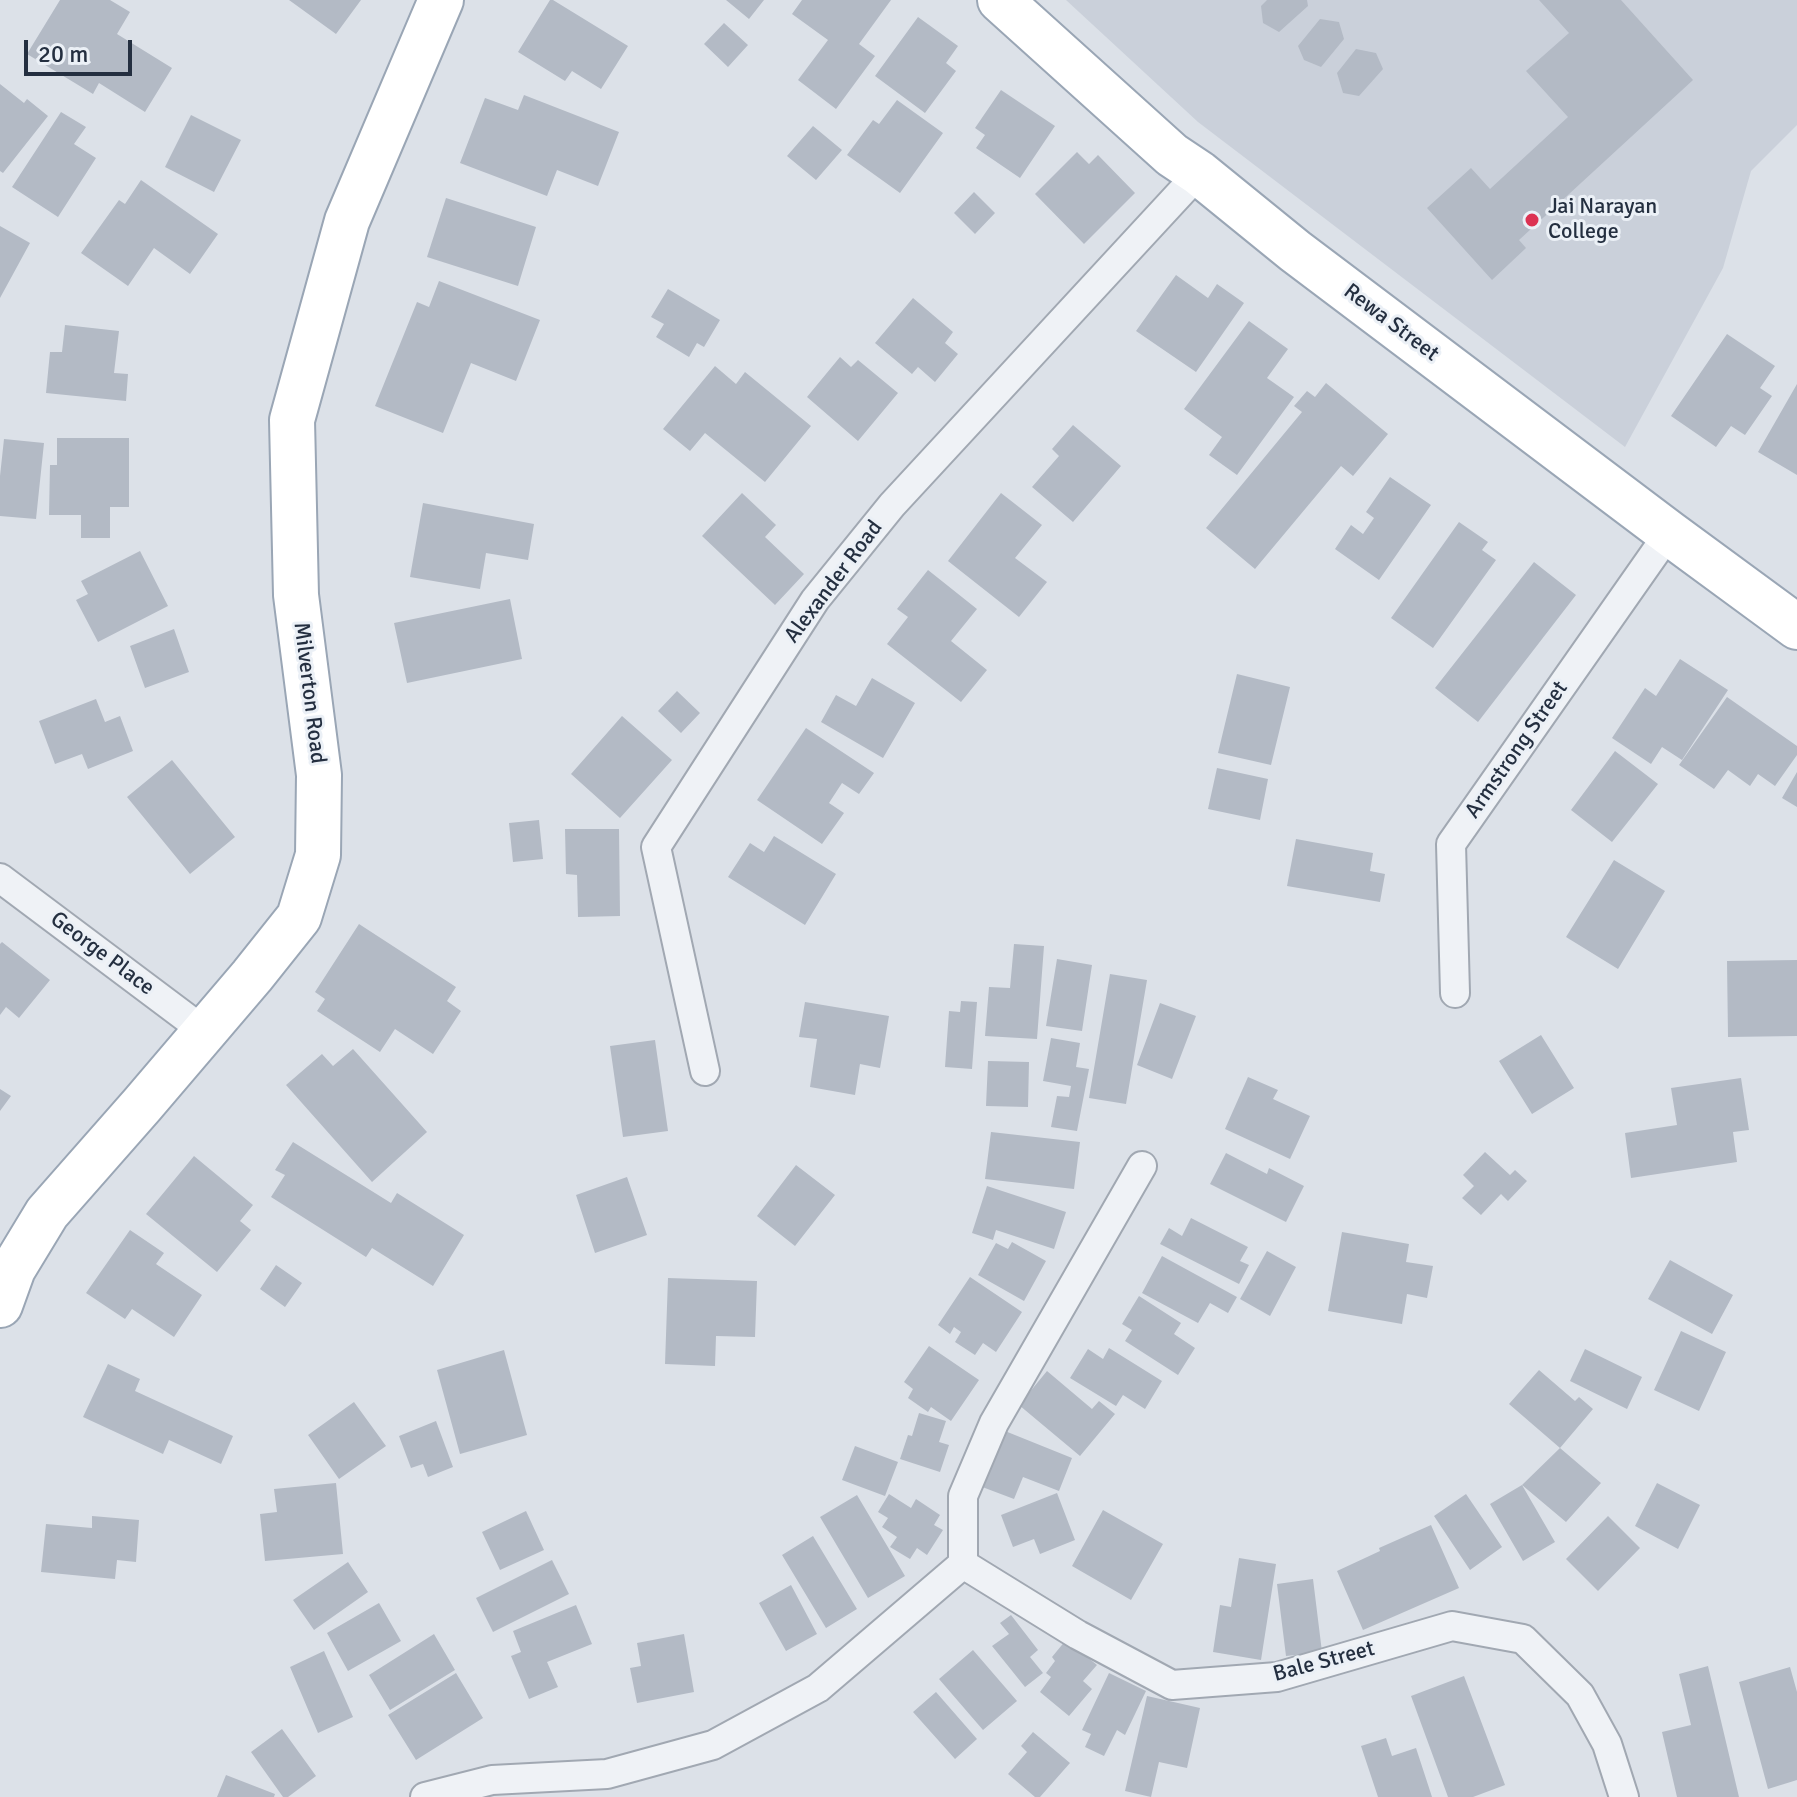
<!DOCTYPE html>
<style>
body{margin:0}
#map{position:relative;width:1797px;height:1797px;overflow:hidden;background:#dce1e8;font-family:Signika,sans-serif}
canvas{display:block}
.scale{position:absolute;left:24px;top:40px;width:108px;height:36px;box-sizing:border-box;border:4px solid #242f40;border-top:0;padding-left:10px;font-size:24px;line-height:28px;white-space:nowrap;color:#242f40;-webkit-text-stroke:6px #ebf0f6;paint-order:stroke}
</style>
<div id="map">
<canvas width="1797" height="1797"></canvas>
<div class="scale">20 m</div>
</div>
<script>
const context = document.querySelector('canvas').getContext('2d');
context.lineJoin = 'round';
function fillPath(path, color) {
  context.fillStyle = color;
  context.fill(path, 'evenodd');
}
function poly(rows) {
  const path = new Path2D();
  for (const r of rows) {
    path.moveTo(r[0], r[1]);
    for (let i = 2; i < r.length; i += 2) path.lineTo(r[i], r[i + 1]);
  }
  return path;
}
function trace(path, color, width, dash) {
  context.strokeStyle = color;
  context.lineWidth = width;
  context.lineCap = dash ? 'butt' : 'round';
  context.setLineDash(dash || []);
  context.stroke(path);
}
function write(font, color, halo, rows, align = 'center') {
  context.font = font + ' Signika,sans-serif';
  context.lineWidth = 6;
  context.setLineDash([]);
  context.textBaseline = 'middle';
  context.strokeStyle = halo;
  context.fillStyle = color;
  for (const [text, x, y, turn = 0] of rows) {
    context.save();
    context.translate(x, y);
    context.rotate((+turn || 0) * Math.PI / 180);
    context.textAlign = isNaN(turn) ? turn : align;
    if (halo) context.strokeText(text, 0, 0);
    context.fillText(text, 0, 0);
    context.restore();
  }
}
const built = poly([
 [1066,0,1797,0,1797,125,1751,171,1723,268,1625,447,1198,122]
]);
const building = poly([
 [60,0,110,0,130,12,117,34,172,68,145,112,99,83,93,94,27,54],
 [289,0,361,0,336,34],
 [550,0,553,0,628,46,601,89,572,71,565,81,518,52],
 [726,0,764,0,749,19],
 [802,0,891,0,859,44,875,56,836,109,798,80,828,40,792,14],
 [1267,0,1307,0,1308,6,1279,32,1263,23,1261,6],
 [1539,0,1621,0,1693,80,1519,240,1526,248,1492,280,1427,208,1471,168,1490,189,1568,117,1526,71,1569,33],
 [918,17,958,46,946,63,956,71,925,113,875,76],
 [1320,19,1339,22,1344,39,1321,67,1304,60,1298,46],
 [724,23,748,45,728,67,704,44],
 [1356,49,1376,53,1383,69,1359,96,1343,93,1337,73],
 [0,84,24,103,27,99,48,116,3,173,0,171],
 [1001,90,1055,126,1020,178,976,148,985,135,975,128],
 [524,95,619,132,598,186,557,170,547,196,460,163,485,98,518,110],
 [897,100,943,133,900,193,847,155,873,120,879,124],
 [61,112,86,127,74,144,96,158,58,217,12,187],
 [191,115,241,140,214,192,165,167],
 [813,126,842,150,816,180,787,156],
 [1077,152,1089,164,1098,155,1135,193,1084,244,1035,194],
 [141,180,218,234,190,274,154,248,128,286,81,253,119,200,125,204],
 [974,192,995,213,975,234,954,213],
 [446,198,536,227,518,286,427,257],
 [0,226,30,243,0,298],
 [1176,275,1208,298,1217,284,1244,303,1196,372,1136,331],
 [439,281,540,320,516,381,471,363,443,433,375,406,417,302,429,307],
 [668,289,720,320,704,347,697,343,689,357,656,337,664,324,651,317],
 [913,298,953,332,945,343,958,354,935,382,918,367,912,374,875,343],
 [1249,321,1288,349,1267,378,1294,397,1237,475,1209,455,1222,437,1184,409],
 [65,325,119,331,114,373,128,374,126,401,46,393,50,352,62,352],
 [1727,334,1775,366,1760,388,1772,396,1745,435,1731,426,1716,447,1671,416],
 [840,357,851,367,858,360,898,393,858,441,807,397],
 [715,366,736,384,745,372,811,426,765,482,705,433,690,451,663,429],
 [1326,383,1388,434,1353,476,1341,466,1255,569,1206,528,1302,412,1294,406,1307,391,1315,397],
 [1797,384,1797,475,1758,452],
 [1073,425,1121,466,1073,522,1032,487,1059,456,1052,449],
 [57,438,129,438,129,507,110,507,110,538,81,538,81,515,49,515,50,465,57,465],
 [4,439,44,443,36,519,0,516,0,476],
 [1390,477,1431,505,1379,580,1335,549,1351,525,1363,534,1374,518,1366,512],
 [742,493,776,525,765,537,804,574,775,605,702,536],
 [1001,493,1042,525,1015,558,1047,582,1019,617,948,561],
 [423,503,534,524,528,560,486,553,480,589,410,577],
 [1459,522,1488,542,1482,550,1496,560,1433,648,1391,618],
 [140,551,168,606,98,642,76,600,88,594,81,581],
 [1534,562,1576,595,1478,722,1435,688],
 [928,570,977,609,951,641,987,670,961,702,887,644,908,617,897,609],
 [510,599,522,659,407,683,394,623],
 [174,629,189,672,145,688,130,646],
 [1680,659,1728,690,1682,760,1662,747,1651,764,1612,738,1645,688,1656,696],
 [1237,674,1290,687,1271,765,1218,753],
 [872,678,915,703,883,758,821,722,836,695,856,706],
 [677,691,700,713,681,733,658,711],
 [1727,697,1797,746,1797,755,1775,786,1758,774,1750,786,1728,770,1714,789,1679,765],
 [96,699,105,722,120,716,133,751,88,769,82,754,55,764,39,721],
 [622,716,672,760,620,818,571,774],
 [806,728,874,773,859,794,842,783,829,803,844,813,822,844,757,800],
 [1615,751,1658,784,1612,842,1571,810],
 [172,760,235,837,190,874,127,797],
 [1217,768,1268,779,1260,820,1208,809],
 [1797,772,1797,807,1782,798],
 [539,820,543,859,513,862,509,823],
 [565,829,619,829,620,916,578,917,577,875,566,874],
 [774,836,836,874,805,925,728,877,750,843,764,852],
 [1296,839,1373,853,1370,871,1385,874,1380,902,1287,886],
 [1614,860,1665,891,1618,969,1566,937],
 [359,924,456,987,447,1001,461,1011,433,1054,395,1029,380,1052,317,1011,325,999,315,992],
 [2,942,50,980,19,1018,6,1007,0,1015,0,944],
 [1014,944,1044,946,1037,1039,985,1036,989,987,1010,988],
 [1057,959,1092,965,1082,1031,1046,1026],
 [1797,960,1797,1036,1728,1037,1727,961],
 [1110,974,1147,980,1126,1104,1089,1098],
 [961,1001,977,1002,972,1069,945,1067,949,1011,960,1012],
 [805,1002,889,1016,880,1068,860,1064,855,1095,810,1087,817,1039,799,1037],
 [1160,1003,1196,1016,1172,1079,1137,1065],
 [1541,1035,1574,1088,1532,1114,1499,1061],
 [1051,1038,1080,1043,1076,1067,1089,1069,1077,1131,1051,1127,1057,1096,1069,1097,1071,1086,1043,1081],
 [655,1040,668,1131,623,1137,610,1046],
 [353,1049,427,1132,372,1182,286,1085,322,1054,333,1066],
 [988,1061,1029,1062,1028,1107,986,1106],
 [1248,1077,1278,1090,1273,1099,1310,1116,1290,1159,1225,1129],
 [1741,1078,1749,1130,1733,1132,1737,1162,1631,1178,1625,1133,1677,1125,1671,1088],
 [0,1089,11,1096,0,1111],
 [991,1132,1080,1142,1074,1189,985,1179],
 [293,1142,391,1203,397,1193,464,1235,433,1286,372,1248,366,1257,271,1197,285,1175,275,1170],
 [1485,1152,1510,1175,1515,1170,1527,1181,1508,1201,1501,1194,1481,1215,1462,1198,1474,1186,1463,1175],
 [1226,1153,1267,1174,1269,1168,1304,1186,1286,1222,1210,1184],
 [194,1156,253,1205,240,1221,251,1230,217,1272,146,1214],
 [796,1165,835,1195,795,1246,757,1216],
 [627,1177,647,1235,595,1253,576,1195],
 [987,1186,1066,1212,1054,1249,996,1230,993,1240,972,1233],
 [1191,1218,1248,1247,1240,1261,1249,1265,1239,1284,1160,1244,1169,1228,1182,1236],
 [130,1230,164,1253,156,1264,202,1295,174,1337,132,1309,125,1319,86,1293],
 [1342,1232,1409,1244,1406,1262,1433,1266,1427,1298,1407,1294,1402,1324,1328,1311],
 [1012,1242,1046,1261,1024,1301,978,1275,996,1243,1008,1249],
 [1267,1251,1296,1267,1270,1316,1240,1299],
 [1162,1256,1237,1297,1228,1313,1210,1303,1198,1323,1142,1293],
 [1670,1260,1733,1295,1712,1334,1648,1299],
 [276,1265,302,1283,285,1307,260,1289],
 [970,1277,1022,1312,996,1352,983,1343,975,1355,955,1342,961,1332,954,1327,950,1334,938,1325],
 [668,1278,757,1281,755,1337,716,1336,715,1366,665,1364],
 [1139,1296,1181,1323,1174,1334,1195,1348,1178,1375,1125,1341,1132,1330,1122,1324],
 [1681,1331,1726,1352,1699,1411,1654,1390],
 [929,1346,979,1380,951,1421,931,1407,928,1412,908,1398,913,1389,904,1382],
 [1109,1348,1162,1381,1145,1409,1123,1395,1116,1406,1070,1378,1088,1349,1103,1359],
 [1585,1349,1642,1377,1627,1409,1570,1381],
 [504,1350,527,1435,460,1454,437,1370],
 [108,1364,140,1379,135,1391,233,1436,221,1464,169,1440,163,1454,83,1417],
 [1539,1370,1575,1401,1579,1397,1593,1409,1560,1448,1601,1483,1566,1522,1522,1485,1560,1448,1509,1404],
 [1047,1371,1092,1409,1099,1401,1115,1414,1080,1456,1019,1405],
 [354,1402,386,1446,339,1479,308,1435],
 [919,1413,946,1421,939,1442,949,1445,940,1472,900,1459,908,1435,912,1436],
 [436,1421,453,1467,428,1477,423,1464,411,1468,399,1436],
 [1000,1429,1072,1458,1059,1491,1023,1477,1014,1499,977,1485],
 [855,1446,898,1462,885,1496,842,1480],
 [336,1483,343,1554,265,1561,260,1514,277,1512,274,1489],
 [1657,1483,1700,1505,1678,1549,1635,1526],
 [1522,1485,1555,1542,1523,1561,1490,1504],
 [1057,1493,1075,1540,1040,1554,1034,1539,1013,1547,1001,1515],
 [889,1494,911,1508,916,1499,940,1515,934,1525,943,1530,927,1555,917,1548,910,1559,890,1547,897,1537,882,1527,888,1518,878,1512],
 [1466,1494,1502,1547,1470,1570,1434,1516],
 [857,1495,905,1576,868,1598,820,1517],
 [1103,1510,1163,1544,1131,1600,1072,1566],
 [526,1511,544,1550,500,1570,482,1532],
 [92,1516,139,1520,136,1562,117,1560,115,1579,41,1572,46,1524,92,1528],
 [1608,1516,1640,1548,1598,1591,1566,1559],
 [1431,1525,1459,1588,1363,1630,1337,1571,1380,1551,1379,1548],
 [813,1536,857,1609,826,1628,782,1555],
 [1239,1558,1276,1564,1261,1660,1213,1652,1220,1605,1231,1607],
 [552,1560,569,1594,493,1632,476,1598],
 [348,1562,368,1592,314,1630,293,1600],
 [1313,1579,1322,1652,1286,1656,1277,1584],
 [791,1585,817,1634,786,1651,759,1603],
 [379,1603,401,1641,348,1671,327,1633],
 [576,1605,592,1644,547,1662,558,1687,529,1699,511,1656,521,1652,513,1631],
 [1011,1615,1038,1650,1030,1657,1043,1673,1025,1687,992,1646,1009,1634,1000,1623],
 [434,1634,455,1670,390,1710,369,1675],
 [684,1634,694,1692,637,1703,630,1668,641,1666,637,1643],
 [1066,1640,1097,1665,1083,1681,1092,1689,1069,1716,1040,1692,1051,1677,1046,1673,1055,1661,1052,1657],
 [973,1650,1017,1701,983,1730,939,1679],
 [324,1651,353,1717,318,1733,290,1667],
 [1708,1666,1739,1797,1677,1797,1662,1732,1691,1725,1679,1674],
 [1790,1667,1797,1692,1797,1780,1768,1789,1739,1682],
 [456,1673,483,1718,416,1760,388,1715],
 [1109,1673,1146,1691,1125,1735,1117,1730,1104,1756,1085,1747,1091,1734,1082,1730],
 [1464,1676,1505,1785,1473,1797,1448,1797,1411,1696],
 [936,1692,977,1739,955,1759,913,1712],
 [1147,1696,1200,1708,1187,1768,1159,1762,1151,1797,1125,1791],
 [282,1729,316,1776,288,1797,283,1797,251,1752],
 [1033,1732,1070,1763,1040,1797,1035,1797,1008,1774,1027,1752,1021,1746],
 [1386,1738,1392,1756,1416,1748,1432,1797,1378,1797,1361,1746],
 [226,1775,275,1794,274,1797,217,1797]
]);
const street = poly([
 [0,878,204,1031],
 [1455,993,1451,844,1669,533],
 [705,1071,656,847,815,600,892,505,1199,173],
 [963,1564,1078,1635,1172,1685,1277,1677,1452,1626,1523,1639,1580,1695,1607,1744,1624,1797],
 [425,1797,492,1780,607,1774,713,1745,818,1688,963,1564,963,1496,994,1423,1142,1166]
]);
const primary = poly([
 [1000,0,1172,155,1199,173,1295,251,1669,533,1797,627],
 [0,1305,13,1269,47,1213,142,1105,252,976,299,917,318,855,319,775,296,595,292,420,347,221,441,0]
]);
const markers = [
 [1532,220,8,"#dc3252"]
];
const poiNames = [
 ["Jai Narayan",1548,207],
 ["College",1548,232]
];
const streetNames = [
 ["Rewa Street",1391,323,37],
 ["Alexander Road",834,582,-53],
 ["Milverton Road",309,693,83],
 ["Armstrong Street",1517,750,-55],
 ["George Place",102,954,37],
 ["Bale Street",1324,1662,-15]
];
fillPath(built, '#cad0da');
fillPath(building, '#b3bac5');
trace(street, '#a1a8b2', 32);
trace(primary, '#9aa6b5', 48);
trace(street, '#eff2f6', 28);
trace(primary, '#fff', 44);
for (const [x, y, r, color] of markers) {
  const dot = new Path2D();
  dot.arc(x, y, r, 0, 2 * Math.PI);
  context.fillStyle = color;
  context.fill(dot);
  trace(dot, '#ebf0f6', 3);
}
write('22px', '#242f40', '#ebf0f6', poiNames, 'left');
write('22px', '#242f40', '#ebf0f6', streetNames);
</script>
